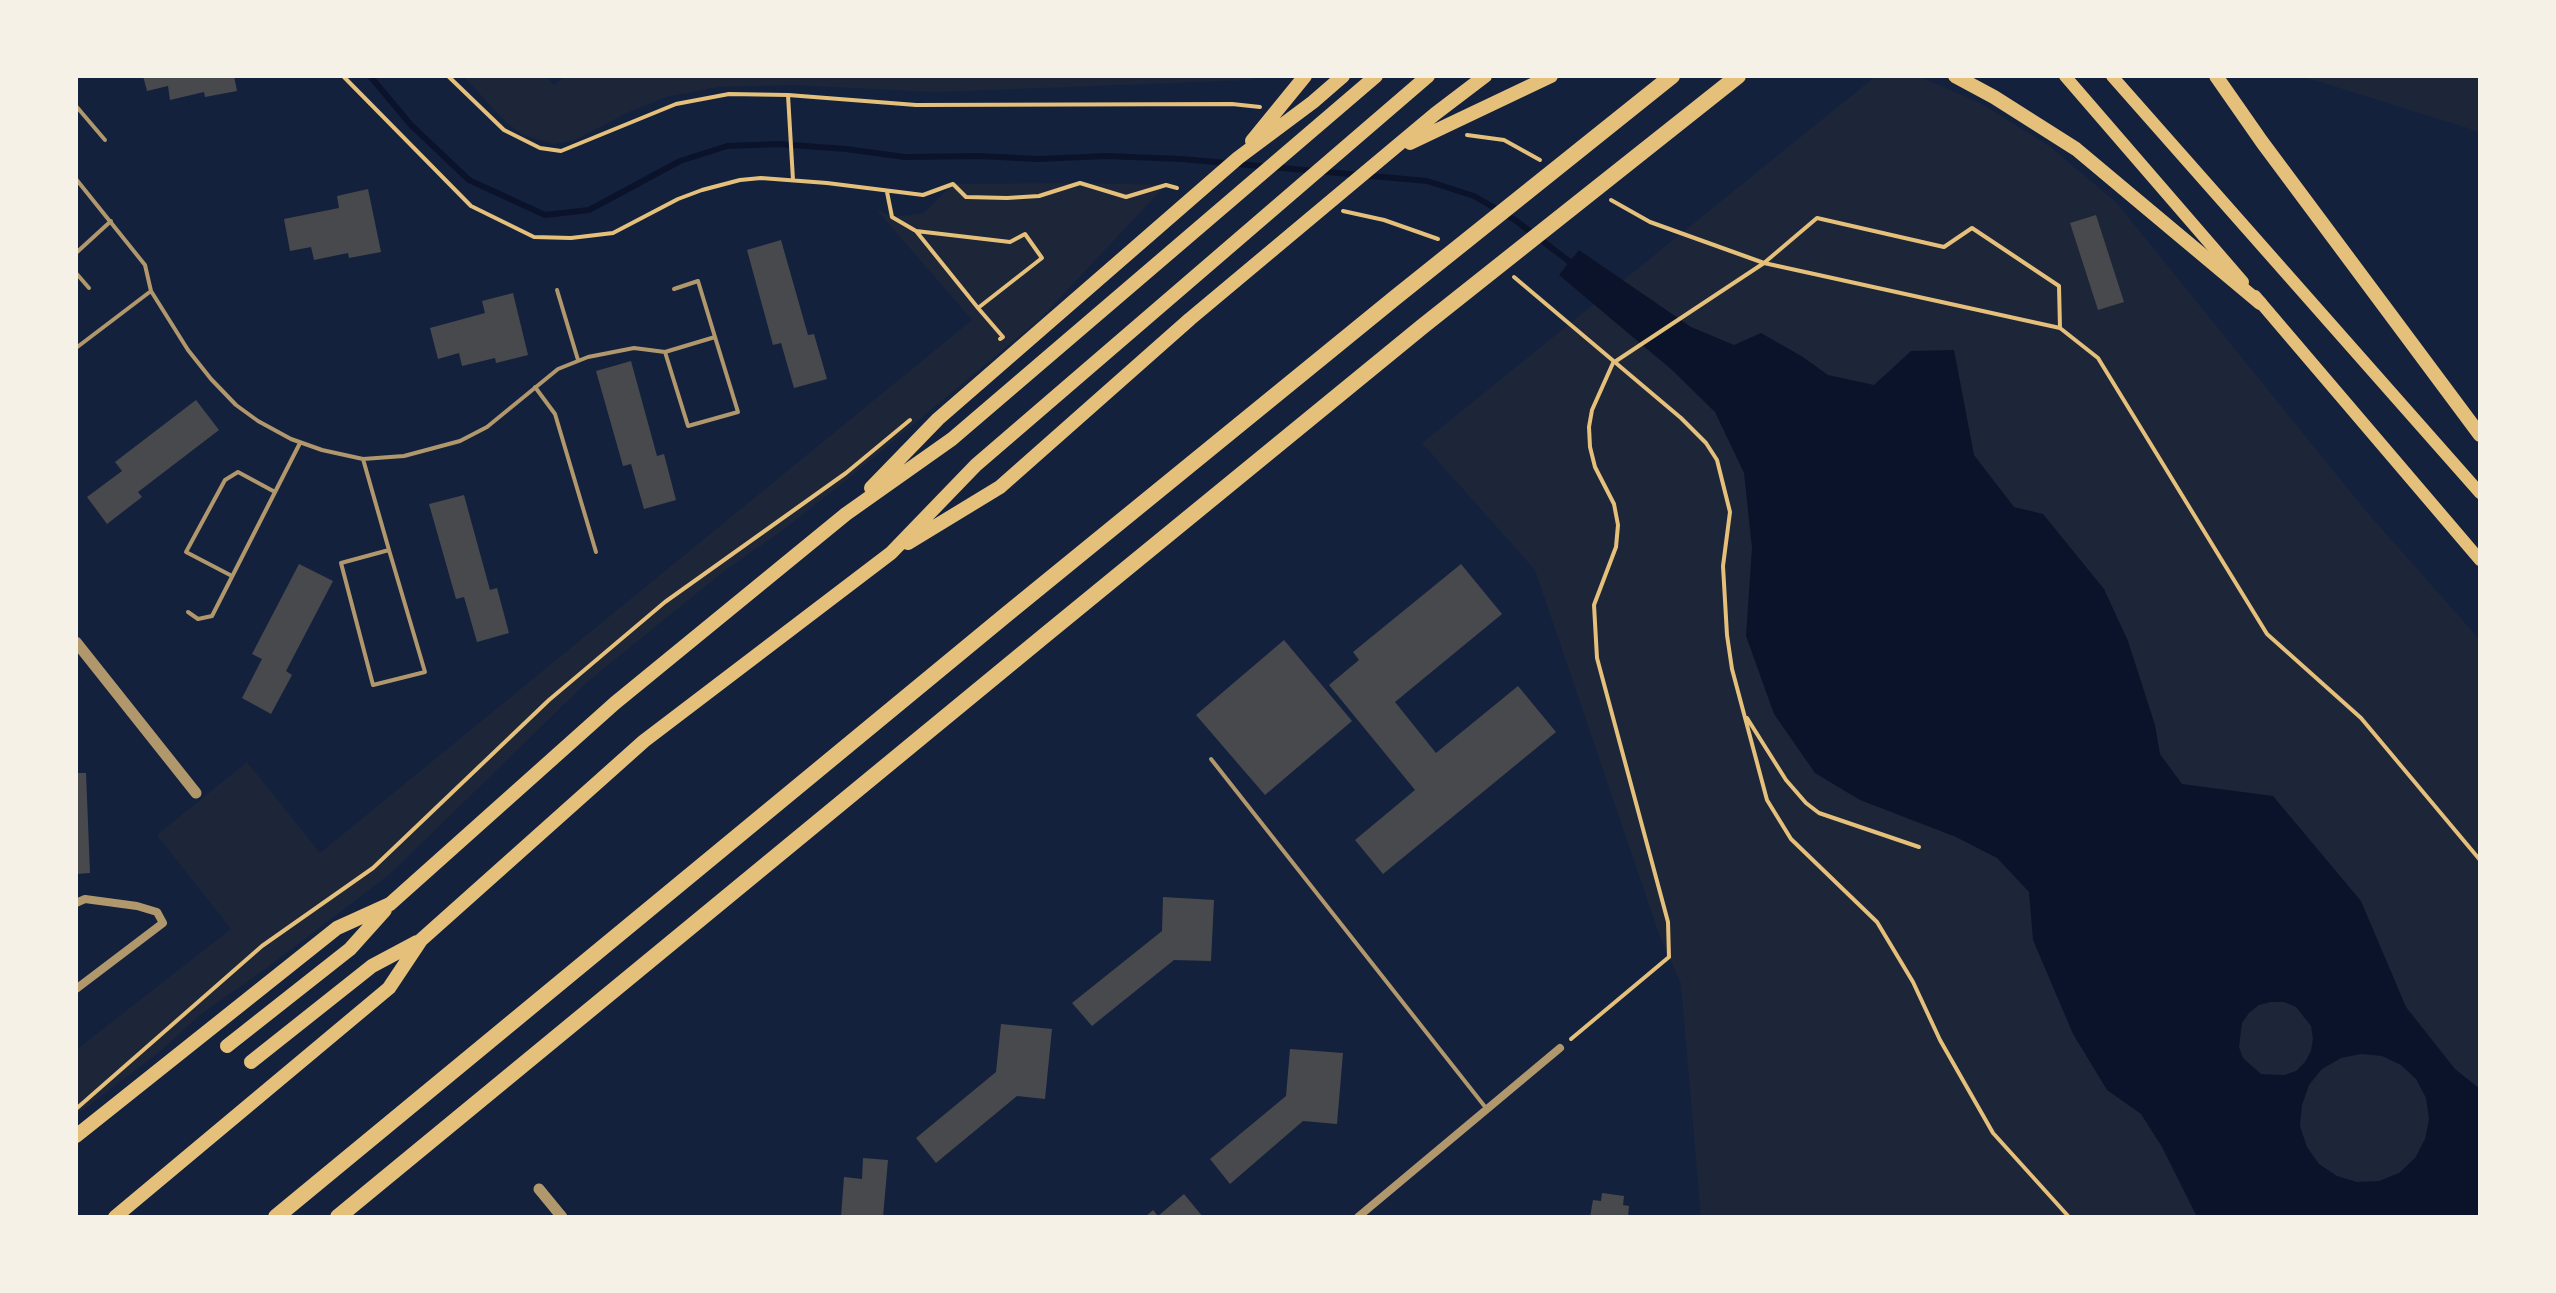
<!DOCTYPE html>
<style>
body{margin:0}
#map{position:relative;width:2556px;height:1293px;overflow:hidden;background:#14213d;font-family:Cabin,sans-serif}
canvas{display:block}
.frame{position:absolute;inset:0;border:78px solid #f6f1e7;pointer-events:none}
</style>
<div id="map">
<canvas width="2556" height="1293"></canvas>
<div class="frame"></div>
</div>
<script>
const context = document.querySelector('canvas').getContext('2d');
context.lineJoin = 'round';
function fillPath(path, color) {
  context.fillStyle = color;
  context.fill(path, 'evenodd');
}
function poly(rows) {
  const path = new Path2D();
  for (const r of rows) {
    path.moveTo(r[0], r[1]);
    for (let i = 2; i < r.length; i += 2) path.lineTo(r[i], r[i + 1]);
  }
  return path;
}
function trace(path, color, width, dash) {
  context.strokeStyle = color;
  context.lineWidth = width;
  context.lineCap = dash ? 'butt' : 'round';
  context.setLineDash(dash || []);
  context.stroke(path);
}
const green = poly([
 [463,76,546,76,554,85,565,76,1255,76,1251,80,935,92,793,85,718,87,666,97,631,111,573,141,553,144,521,134,504,120],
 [1876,76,1918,76,1980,103,2049,146,2116,202,2365,510,2480,640,2480,1217,1701,1217,1681,984,1660,937,1535,570,1422,443],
 [2301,76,2480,76,2480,132],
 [1080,183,1166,185,1039,320,844,482,779,533,728,568,587,682,390,874,264,970,201,1014,157,1054,76,1115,76,1050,231,929,157,835,247,762,320,853,972,320,876,209,892,217,924,213,953,184]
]);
const water = poly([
 [1579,250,1691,327,1734,345,1761,333,1803,357,1828,375,1874,385,1911,351,1954,350,1974,455,2014,507,2043,514,2104,589,2128,641,2155,725,2160,754,2182,784,2273,796,2361,901,2406,1007,2455,1069,2480,1089,2480,1217,2197,1217,2162,1147,2141,1114,2107,1090,2073,1034,2033,940,2029,892,1997,858,1956,837,1860,800,1815,773,1774,714,1746,636,1752,548,1744,473,1715,412,1672,370,1559,275],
 [2271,1002,2284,1002,2296,1007,2311,1026,2313,1039,2311,1051,2305,1062,2296,1071,2284,1075,2261,1074,2243,1058,2239,1047,2242,1023,2249,1013,2259,1005],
 [2361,1054,2382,1056,2401,1065,2416,1079,2426,1098,2429,1119,2425,1139,2415,1158,2399,1173,2379,1181,2357,1182,2337,1176,2319,1164,2307,1147,2300,1126,2302,1105,2309,1085,2322,1069,2341,1058]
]);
const stream = poly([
 [370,76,411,125,469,180,545,215,589,210,680,161,727,146,778,144,846,149,905,157,979,156,1038,159,1106,156,1182,159,1427,181,1474,196,1515,220,1570,262]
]);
const building = poly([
 [143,76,234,76,237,91,205,97,204,92,170,100,168,86,147,91],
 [368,189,381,252,349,258,348,253,314,260,311,247,290,251,284,219,339,208,337,196],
 [2096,215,2124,302,2098,310,2070,223],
 [781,240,808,335,814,334,827,379,794,388,781,343,773,345,747,250],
 [513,293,528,355,496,363,495,358,462,366,459,353,438,359,430,328,485,313,482,301],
 [631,361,657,456,664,454,676,500,644,509,631,464,623,466,596,371],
 [196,400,219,430,138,492,142,497,107,524,87,497,122,471,115,462],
 [464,495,490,590,497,588,509,633,477,642,464,597,456,599,429,504],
 [299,564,333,581,286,671,292,675,271,714,242,698,262,659,252,654],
 [1461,564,1502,614,1395,702,1436,753,1518,686,1556,732,1383,874,1355,840,1415,790,1329,685,1359,660,1353,652],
 [1284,640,1352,721,1265,795,1196,715],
 [76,773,86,773,90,873,76,874],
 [1163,897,1214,900,1211,961,1174,960,1092,1026,1072,1003,1162,931],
 [1001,1024,1052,1029,1045,1099,1017,1096,936,1163,916,1138,996,1072],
 [1290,1049,1343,1053,1337,1124,1303,1121,1230,1184,1210,1159,1286,1096],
 [863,1158,888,1160,883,1217,841,1217,844,1177,862,1179],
 [1602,1193,1624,1196,1623,1205,1629,1206,1628,1217,1590,1217,1593,1200,1601,1201],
 [1184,1194,1203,1217,1145,1217,1153,1210,1158,1216]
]);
const path = poly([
 [343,76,471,206,534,237,571,238,613,233,678,199,702,190,740,180,761,178,827,183,923,195,953,184,966,197,1007,198,1039,196,1080,183,1126,197,1166,185,1177,188],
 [448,76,504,130,540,148,561,151,676,104,729,94,788,95,916,105,1232,104,1260,107],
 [788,95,793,180],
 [1467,135,1504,140,1540,160],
 [887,192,892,217,916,231,1010,242,1025,234,1042,258,978,308,916,231],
 [1611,200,1650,222,1764,263,1817,218,1944,247,1972,228,2059,286,2060,328],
 [1343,211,1384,220,1438,239],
 [1514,277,1681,418,1706,443,1717,460,1730,512,1723,566,1727,635,1732,669,1767,800,1791,839,1877,922,1913,982,1940,1040,1993,1133,2069,1217],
 [978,308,1003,337,1000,339],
 [1747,718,1786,780,1806,803,1819,813,1919,847],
 [1571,1039,1669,957,1668,922,1597,658,1594,605,1616,547,1618,525,1614,504,1595,467,1590,447,1589,427,1592,410,1613,363,1764,263,2060,328,2098,358,2267,634,2361,718,2480,860],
 [76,1109,262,946,373,868,549,700,665,602,846,473,910,420]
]);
const service = poly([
 [76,106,105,140],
 [76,179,145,265,151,291,76,348],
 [76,253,111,221],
 [76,273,89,288],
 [557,290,578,360],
 [151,291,188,350,211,379,236,405,258,421,291,439,322,450,363,459,404,456,460,441,487,427,558,369,588,357,634,348,665,352,715,337,698,281,674,289],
 [665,352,688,426,738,412,715,337],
 [535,387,555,414,596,552],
 [363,459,389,550,425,672,373,685,341,563,389,550],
 [232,576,186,552,225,480,238,472,275,492],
 [188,612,198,619,212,616,300,443],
 [1211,759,1486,1108]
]);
const minor = poly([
 [76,903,85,899,137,906,157,912,163,923,76,989],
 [1358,1217,1560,1048]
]);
const tertiary = poly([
 [76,642,196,793],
 [539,1189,562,1217]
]);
const secondary = poly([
 [2065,76,2243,282],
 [2112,76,2480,493],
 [2255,296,2480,560]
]);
const trunk = poly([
 [1955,76,1994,97,2076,149,2260,303],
 [2216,76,2262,142,2480,435],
 [1252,141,1305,76],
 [1410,143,1551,76],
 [871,488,938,419,1238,158,1313,102,1343,76],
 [908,543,1000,487,1190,319,1435,114,1485,76],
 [227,1046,350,949,385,910],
 [251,1062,372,966,417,942],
 [76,1136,337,928,390,904,615,703,846,514,952,439,1376,76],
 [115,1217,389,988,421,940,644,741,891,553,976,465,1428,76]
]);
const motorway = poly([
 [276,1217,1007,614,1396,297,1672,76],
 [338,1217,1044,636,1423,326,1738,76]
]);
fillPath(green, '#1d2539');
fillPath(water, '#0b132b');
trace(stream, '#0b132b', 6);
fillPath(building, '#48494c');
trace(path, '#e5c07b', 4);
trace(service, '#b1986c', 4);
trace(minor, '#b1986c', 8);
trace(tertiary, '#b1986c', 11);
trace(secondary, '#e5c07b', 12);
trace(trunk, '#e5c07b', 14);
trace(motorway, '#e5c07b', 16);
</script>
